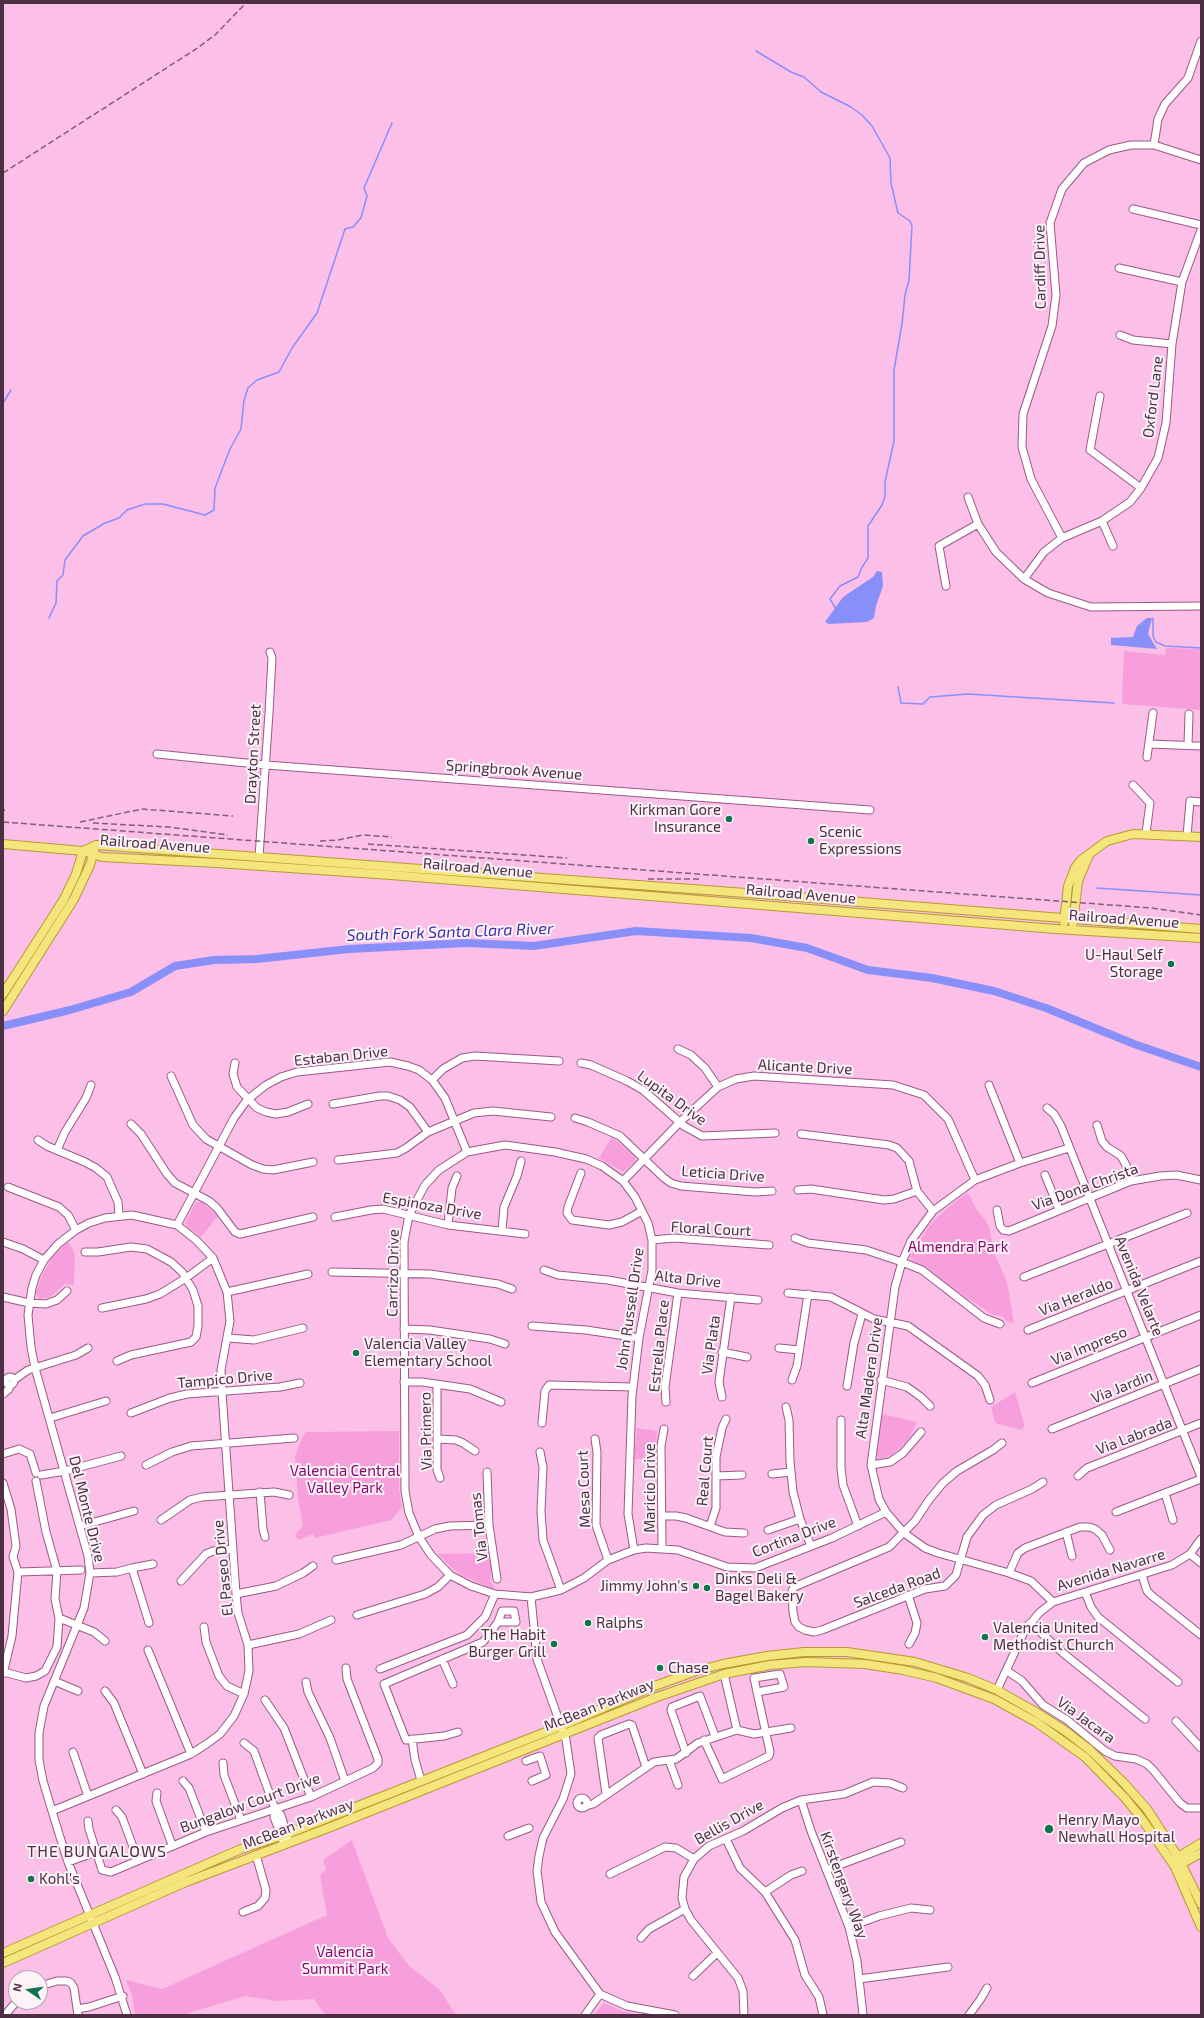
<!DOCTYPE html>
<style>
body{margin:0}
#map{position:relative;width:1204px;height:2018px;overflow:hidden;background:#fcbfe8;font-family:"Exo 2",sans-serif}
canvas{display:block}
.frame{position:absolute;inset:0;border:4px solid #4d2f43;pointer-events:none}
.north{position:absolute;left:8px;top:1970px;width:40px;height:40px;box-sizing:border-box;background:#fbf3f8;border:1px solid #b5a5b0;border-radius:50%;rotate:283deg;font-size:11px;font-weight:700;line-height:16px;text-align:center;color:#4d2f43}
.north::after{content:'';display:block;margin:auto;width:14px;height:18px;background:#13744b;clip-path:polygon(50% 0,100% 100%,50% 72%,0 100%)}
</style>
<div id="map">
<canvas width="1204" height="2018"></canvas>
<div class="frame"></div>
<div class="north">N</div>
</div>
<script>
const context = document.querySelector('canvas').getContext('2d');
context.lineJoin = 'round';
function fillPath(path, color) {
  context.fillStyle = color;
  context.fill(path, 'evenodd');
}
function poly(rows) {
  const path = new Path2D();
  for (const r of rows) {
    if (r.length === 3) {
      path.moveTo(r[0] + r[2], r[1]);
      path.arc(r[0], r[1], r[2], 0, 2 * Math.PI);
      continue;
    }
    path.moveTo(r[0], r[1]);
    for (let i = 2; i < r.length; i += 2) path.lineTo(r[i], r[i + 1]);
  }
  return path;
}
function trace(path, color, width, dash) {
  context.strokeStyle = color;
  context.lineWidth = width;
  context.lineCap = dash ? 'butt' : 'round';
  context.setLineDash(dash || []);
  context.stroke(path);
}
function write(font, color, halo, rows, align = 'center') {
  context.font = font + ' "Exo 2",sans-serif';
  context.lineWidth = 4;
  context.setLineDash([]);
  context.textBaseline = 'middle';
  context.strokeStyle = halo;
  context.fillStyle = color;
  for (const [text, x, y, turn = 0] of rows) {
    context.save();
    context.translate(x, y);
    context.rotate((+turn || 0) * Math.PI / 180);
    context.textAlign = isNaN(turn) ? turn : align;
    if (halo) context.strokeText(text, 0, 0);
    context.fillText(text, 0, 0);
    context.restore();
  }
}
const green = poly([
 [1166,648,1201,649,1201,710,1123,704,1122,699,1124,651,1165,655],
 [612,1137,635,1156,635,1161,623,1172,599,1158],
 [968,1193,977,1210,986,1221,989,1227,995,1255,1007,1282,1014,1323,1008,1322,1002,1316,993,1315,944,1283,928,1268,912,1260,910,1257,927,1229,936,1218,956,1201],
 [196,1202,202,1202,218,1216,201,1237,187,1226,185,1222],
 [66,1243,69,1243,72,1248,75,1255,74,1285,65,1284,50,1297,39,1299,36,1292,43,1273,52,1258],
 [1015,1392,1024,1423,1024,1427,1021,1430,995,1423,991,1407],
 [882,1414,917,1422,908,1440,893,1454,881,1459,878,1458,876,1453],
 [637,1428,657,1431,656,1460,634,1459],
 [399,1431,399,1490,402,1507,391,1520,315,1538,313,1534,298,1540,295,1534,303,1526,298,1499,295,1456,302,1438,306,1432],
 [489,1553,492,1568,490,1581,494,1586,493,1589,463,1576,452,1568,437,1554],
 [352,1840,388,1938,409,1966,440,1990,456,2015,325,2015,314,1999,276,2001,245,1996,182,2015,135,2015,132,1995,126,1980,162,1989,327,1915,320,1876,326,1869,323,1860],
 [604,2003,622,2011,640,2015,594,2015]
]);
const water = poly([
 [877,571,882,572,883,586,876,606,874,618,867,622,829,624,825,622,843,597,873,577],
 [1147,618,1152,618,1148,634,1157,649,1111,645,1111,638,1133,637,1137,626]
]);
const stream = poly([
 [756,51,791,72,804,77,821,92,851,107,862,115,872,126,890,158,891,183,898,213,910,221,912,226,909,280,905,295,902,324,894,370,894,441,885,482,885,496,882,505,868,526,868,558,861,569,858,577,840,586,830,599,836,609],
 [3,403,11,390],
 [49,618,56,603,57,581,63,575,65,560,83,536,105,523,119,518,127,510,145,504,163,504,205,515,214,510,215,488,230,449,241,429,244,400,248,388,257,380,279,372,292,348,317,313,345,229,353,227,361,218,367,196,364,188,392,123],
 [1153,618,1153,636,1156,642,1165,646,1201,648],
 [898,687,901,703,923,704,930,697,968,694,1114,703],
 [1097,888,1201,895]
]);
const river = poly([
 [3,1026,70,1010,131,992,175,966,214,960,257,959,349,949,466,943,534,946,636,931,751,938,807,948,868,970,932,978,994,991,1046,1008,1134,1044,1201,1067]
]);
const minor = poly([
 [1154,145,1158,119,1165,104,1188,78,1201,41],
 [1133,209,1201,225],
 [1119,268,1182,282],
 [1120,335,1133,340,1172,344],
 [1100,396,1090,450,1141,488],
 [968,497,978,524,996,552,1024,579,1048,593,1091,607,1201,606],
 [1102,521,1113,546],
 [1062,538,1031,479,1022,447,1023,414,1052,326,1056,295,1050,223,1062,189,1084,163,1109,150,1131,145,1154,145,1201,160],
 [1024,579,1044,552,1062,538,1102,521,1130,502,1141,488,1158,458,1166,423,1172,344,1182,282,1201,230],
 [946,586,939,546,978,524],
 [1149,744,1201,746],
 [1188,745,1189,714],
 [157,754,266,765,870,810],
 [1147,757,1153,713],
 [1133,785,1150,803,1146,833],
 [1187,836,1190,801,1201,802],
 [259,857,269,713,272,658,270,652],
 [678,1049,691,1055,705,1068,718,1087],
 [235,1063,233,1074,237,1087,257,1108,266,1112,276,1114,288,1112,308,1104],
 [581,1063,591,1065,627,1081,643,1090,684,1126,702,1136,775,1133],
 [171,1076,193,1125,206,1139,252,1165,263,1169,273,1170,313,1162],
 [432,1080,443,1069,462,1058,475,1056,559,1061],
 [989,1085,1020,1163],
 [333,1104,380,1096,388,1096,400,1100,410,1107,428,1132],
 [1047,1108,1054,1114,1061,1126,1201,1477],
 [575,1118,588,1122,620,1136,664,1178,671,1183,681,1186,755,1192,772,1191],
 [131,1124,141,1134,167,1174,175,1183,209,1201,217,1208,235,1232,240,1234,313,1217],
 [1097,1125,1102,1141,1107,1147,1121,1156,1126,1165,1131,1181],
 [801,1134,889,1145,897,1148,909,1161,917,1191,933,1211],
 [38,1140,47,1146,85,1162,96,1168,107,1177,118,1202,119,1215],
 [57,1150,65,1132,86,1098,91,1085],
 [338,1160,397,1153,406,1148,428,1132,474,1113,493,1111,551,1117],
 [581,1173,568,1207,567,1213,572,1220,609,1225,622,1222,642,1211],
 [1045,1175,1059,1209],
 [623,1181,680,1122,718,1087,736,1079,754,1076,893,1085,924,1095,948,1119,975,1180],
 [8,1187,59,1207,68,1215,76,1230],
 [798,1190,811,1189,884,1200,894,1199,917,1191],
 [997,1210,1000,1226,1003,1230,1009,1231,1131,1181,1160,1176,1176,1175,1201,1180],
 [335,1217,371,1210,383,1209,448,1225,525,1234],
 [177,1225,234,1118,247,1100,266,1085,281,1077,297,1072,390,1062,408,1066,419,1070,432,1080,445,1098,467,1152],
 [448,1225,452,1188,457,1176],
 [502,1230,504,1207,517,1176,521,1161],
 [795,1238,808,1243,866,1250,902,1262,922,1270,984,1318,1000,1324],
 [652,1240,674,1238,769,1245],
 [3,1242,23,1249,44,1260],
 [85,1252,98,1252,131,1247,147,1249,171,1262,182,1272,193,1290,198,1306,198,1326,196,1337,191,1342,131,1355,117,1361],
 [544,1270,558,1275,608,1280,678,1293,758,1300],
 [332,1272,430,1274,498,1284,512,1289],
 [1024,1277,1187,1213],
 [227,1292,308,1274],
 [788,1293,831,1297,874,1319,908,1326,978,1376,985,1385,990,1400],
 [3,1297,29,1303,46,1304,57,1300,67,1291],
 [102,1308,146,1299,160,1294,186,1278,213,1258],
 [532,1326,586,1330,639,1338],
 [404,1329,430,1330,490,1339,505,1344],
 [1028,1330,1201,1261],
 [228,1338,254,1340,303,1328],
 [779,1348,799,1350],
 [722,1352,747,1357],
 [10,1381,4],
 [14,1380,28,1370,76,1355,88,1348],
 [792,1380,797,1366,808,1294],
 [881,1380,907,1387,921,1397,930,1406],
 [404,1382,422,1382,470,1389,501,1402],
 [1032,1383,1201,1315],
 [437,1384,437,1470,440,1478],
 [847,1386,854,1343,862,1314],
 [3,1394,9,1389,10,1385],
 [722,1397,719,1382,731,1297],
 [666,1402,665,1387,678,1293],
 [786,1407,789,1420,790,1461,793,1492,800,1519,811,1546],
 [131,1413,170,1398,187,1394,280,1387,300,1383],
 [50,1418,106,1401],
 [841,1420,841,1468,843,1485,858,1526],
 [542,1423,545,1391,549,1385,633,1387],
 [1052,1429,1201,1369],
 [437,1439,456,1440,463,1443,475,1451],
 [595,1439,597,1452,596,1525,608,1560],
 [1002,1443,993,1450,957,1471,943,1483,929,1500,915,1521,889,1547,794,1587,792,1591,793,1612,795,1622,799,1627,805,1630,814,1632,822,1630,925,1589,945,1586,956,1575,967,1537,983,1515,996,1505,1032,1489,1043,1482],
 [540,1452,543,1467,541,1511,543,1540,561,1590],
 [3,1454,19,1449,30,1454,36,1473],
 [146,1465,172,1452,191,1446,294,1438],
 [871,1465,890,1462,903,1453,921,1432],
 [487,1472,489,1525,497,1579],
 [772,1474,791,1472],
 [41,1475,65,1471,121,1456],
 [716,1476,742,1475],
 [1078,1476,1087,1468,1201,1423],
 [3,1483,11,1509,16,1546,13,1557,18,1572,12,1636,3,1674],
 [260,1492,263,1529,265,1537],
 [1165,1493,1173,1520],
 [1116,1512,1201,1479],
 [662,1516,676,1516,686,1518,725,1532,744,1533],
 [161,1520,190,1500,202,1497,274,1492,289,1495],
 [80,1526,134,1511],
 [710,1526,716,1508,716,1457,722,1428,726,1419],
 [768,1530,800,1519],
 [1066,1532,1072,1556],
 [662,1548,661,1446,664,1429],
 [634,1550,628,1514,632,1396,639,1338,652,1270,652,1240,648,1223,635,1197,623,1181,602,1166,586,1159,555,1152,505,1145,467,1152,439,1170,425,1185,409,1215,404,1242,405,1491,409,1513,419,1537,431,1555,450,1575,471,1586,495,1594,531,1597,561,1590,584,1578,608,1560,634,1550,646,1548,678,1550,727,1567,755,1568,832,1538,886,1512],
 [1190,1554,1201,1563],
 [336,1560,401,1545,435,1529,450,1526,489,1525],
 [18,1572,81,1570],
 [90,1573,117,1572,132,1568],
 [1009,1573,1018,1553,1025,1548,1080,1527,1089,1527,1095,1529,1102,1535,1110,1550],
 [1142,1575,1147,1591,1151,1595,1201,1635],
 [181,1581,206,1554,213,1551,233,1549],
 [1085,1592,1091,1607,1098,1617,1178,1682],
 [236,1594,276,1586,303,1573,313,1566],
 [908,1595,917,1623,915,1633,909,1644],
 [531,1597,537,1659,566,1740,571,1774,563,1799,543,1838,539,1856,537,1871,541,1902,555,1932,600,1994,627,2006,675,2015],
 [1053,1602,1031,1581,1009,1573,938,1553,925,1548,904,1533,886,1512,879,1499,871,1465,895,1287,902,1262,911,1241,933,1211,975,1180,1020,1163,1069,1148],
 [357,1615,425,1594,438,1587,450,1575],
 [59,1618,94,1632,105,1641],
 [149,1623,132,1568,153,1564],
 [1029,1624,1036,1628,1063,1653,1145,1719],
 [204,1627,206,1642,219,1676,227,1686,244,1694],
 [248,1645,299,1634,331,1620],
 [148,1650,191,1754],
 [442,1659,453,1684],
 [380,1669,467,1635,485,1617,495,1594],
 [1006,1670,1022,1681,1043,1705,1067,1720,1105,1751,1115,1756,1136,1759,1147,1764,1154,1771,1180,1803,1187,1808,1201,1808],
 [4,1672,26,1678,36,1676,45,1671,57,1647,59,1618,55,1599,57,1571,46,1532,36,1481],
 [54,1681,78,1691],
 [306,1682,308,1692,330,1738,345,1781],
 [997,1690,1024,1632,1039,1613,1053,1602,1172,1565,1190,1554,1201,1539],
 [105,1691,114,1703,143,1774],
 [265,1700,284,1728,311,1797],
 [1176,1721,1201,1748],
 [737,1730,754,1734,791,1728],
 [458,1732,444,1736,406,1740,384,1684,483,1642,498,1622,502,1611,514,1611,516,1622,498,1622],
 [412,1739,415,1760,421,1780],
 [704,1740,722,1779,769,1756,770,1752,757,1692,754,1678,780,1674,784,1687,757,1692],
 [244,1743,254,1751,275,1809,281,1815,288,1839],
 [73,1752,88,1796],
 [686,1753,671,1710,672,1707,700,1696,715,1736],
 [669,1760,678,1785],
 [526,1761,540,1756,546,1775,532,1781],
 [223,1763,224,1775,241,1820],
 [183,1781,189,1788,206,1832],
 [157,1793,156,1801,172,1845],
 [606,1794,598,1738,601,1735,629,1724,632,1725,646,1767],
 [582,1803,5],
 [801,1800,811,1831,849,1927,857,1961,863,2015],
 [586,1806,593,1804,654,1762,676,1759,698,1743,737,1730,724,1674],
 [275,1809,274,1817,283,1841],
 [116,1810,122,1817,138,1860],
 [52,1811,191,1754,208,1743,220,1734,234,1716,244,1694,249,1671,248,1645,238,1613,236,1594,222,1392,221,1370,230,1321,227,1292,213,1258,196,1240,177,1225,132,1215,105,1218,89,1223,76,1230,58,1244,44,1260,36,1275,32,1288,28,1315,31,1347,35,1368,88,1556,90,1573,84,1608,44,1706,39,1733,39,1760,43,1781,52,1811,60,1837,68,1862,115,1977,127,2015],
 [88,1821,89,1829,102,1870,111,1872,206,1832,311,1797,373,1768,378,1763,378,1759,347,1679,346,1668],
 [508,1836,529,1828],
 [726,1839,740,1868,765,1892,795,1940,805,1975,819,1997,823,2015],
 [68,1862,96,1852],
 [826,1870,901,1842],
 [610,1874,665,1847,676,1848,694,1859],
 [765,1892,791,1875,802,1871],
 [243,1912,258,1906,265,1898,266,1890,256,1855],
 [849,1927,879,1916,911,1908,930,1910],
 [641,1938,649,1929,685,1909],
 [693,1976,717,1953],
 [859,1979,948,1967],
 [40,1986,57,1981,67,1981,71,1983,74,1988,78,2015],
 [77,2009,89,2007,123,1996],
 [5,2015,16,2002],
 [585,2015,600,1994],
 [744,2015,743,1991,738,1978,691,1920,685,1909,682,1898,684,1877,694,1859,709,1846,743,1831,782,1808,801,1800,844,1794,873,1782,890,1783,903,1788],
 [969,2015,980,2000,987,1988]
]);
const major = poly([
 [3,844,83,851,102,857,217,863,391,875,1056,929,1201,938],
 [83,851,96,845,773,895,1201,929],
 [1064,922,1068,886,1075,868,1081,860,1107,841,1133,834,1201,837],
 [1073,923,1078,881,1089,855],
 [3,994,64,899,76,874,83,851],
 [3,1011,74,899,90,865,94,851],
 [1175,1859,1201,1843],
 [1179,1865,1201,1853],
 [3,1953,241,1849,287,1834,561,1726,652,1687,696,1671,723,1664,767,1656,804,1652,847,1652,915,1662,968,1678,997,1690,1034,1711,1064,1730,1090,1750,1123,1782,1147,1809,1178,1857,1201,1904],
 [3,1963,186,1882,328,1828,657,1697,724,1674,770,1665,806,1662,865,1664,903,1670,937,1678,994,1699,1036,1722,1085,1757,1125,1798,1142,1819,1175,1867,1201,1927]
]);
const rail = poly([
 [3,173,196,49,215,35,246,3],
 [3,811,5,810],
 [3,822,1151,908,1201,915],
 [80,822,142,809,233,816],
 [93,823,169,827,228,835],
 [320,841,338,840,363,835,392,837],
 [368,844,567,858],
 [648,879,702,879]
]);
const markers = [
 [729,819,4,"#13744b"],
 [811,841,4,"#13744b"],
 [1171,964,4,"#13744b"],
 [356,1353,4,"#13744b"],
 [696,1586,4,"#13744b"],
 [707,1588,4,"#13744b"],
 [588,1623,4,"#13744b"],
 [985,1637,4,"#13744b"],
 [554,1644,4,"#13744b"],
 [660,1668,4,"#13744b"],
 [1049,1829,5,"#13744b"],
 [31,1879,4,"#13744b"]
];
const streetNames = [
 ["Cardiff Drive",1040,267,-91],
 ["Oxford Lane",1153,397,-83],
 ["Drayton Street",253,754,-87],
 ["Springbrook Avenue",514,770,4],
 ["Railroad Avenue",155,844,4],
 ["Railroad Avenue",478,868,5],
 ["Railroad Avenue",801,894,5],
 ["Railroad Avenue",1124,919,4],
 ["Estaban Drive",341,1056,-6],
 ["Alicante Drive",805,1067,3],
 ["Lupita Drive",672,1098,36],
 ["Leticia Drive",723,1174,4],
 ["Via Dona Christa",1085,1187,-20],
 ["Espinoza Drive",432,1206,10],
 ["Floral Court",711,1229,3],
 ["Carrizo Drive",393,1273,-89],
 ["Alta Drive",688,1279,6],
 ["Avenida Velarte",1139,1286,68],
 ["Via Heraldo",1076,1297,-22],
 ["John Russell Drive",630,1309,-82],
 ["Via Plata",711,1345,-82],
 ["Estrella Place",659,1346,-84],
 ["Via Impreso",1089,1346,-22],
 ["Alta Madera Drive",869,1378,-82],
 ["Tampico Drive",225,1379,-5],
 ["Via Jardin",1122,1387,-22],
 ["Via Primero",426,1431,-91],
 ["Via Labrada",1134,1436,-21],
 ["Real Court",705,1471,-85],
 ["Maricio Drive",650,1488,-90],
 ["Mesa Court",584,1489,-92],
 ["Del Monte Drive",87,1509,76],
 ["Via Tomas",479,1527,-96],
 ["Cortina Drive",794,1537,-21],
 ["El Paseo Drive",223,1568,-96],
 ["Avenida Navarre",1111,1570,-17],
 ["Salceda Road",897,1588,-20],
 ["McBean Parkway",599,1705,-22],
 ["Via Jacara",1086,1720,36],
 ["Bungalow Court Drive",250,1803,-20],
 ["Bellis Drive",729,1822,-29],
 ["McBean Parkway",298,1824,-21],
 ["Kirstengary Way",844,1885,70]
];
const poiNames = [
 ["Kirkman Gore",721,810,"right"],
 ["Insurance",721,827,"right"],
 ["Scenic",819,832],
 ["Expressions",819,849],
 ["U-Haul Self",1163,955,"right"],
 ["Storage",1163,972,"right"],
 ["Valencia Valley",364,1344],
 ["Elementary School",364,1361],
 ["Dinks Deli &",715,1579],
 ["Bagel Bakery",715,1596],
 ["Jimmy John's",688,1586,"right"],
 ["Ralphs",596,1623],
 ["Valencia United",993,1628],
 ["Methodist Church",993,1645],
 ["The Habit",546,1635,"right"],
 ["Burger Grill",546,1652,"right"],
 ["Chase",668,1668],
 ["Henry Mayo",1058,1820],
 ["Newhall Hospital",1058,1837],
 ["Kohl's",39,1879]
];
const parkNames = [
 ["Almendra Park",958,1247],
 ["Valencia Central",345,1471],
 ["Valley Park",345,1488],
 ["Valencia",345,1952],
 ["Summit Park",345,1969]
];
const waterNames = [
 ["South Fork Santa Clara River",450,932,-2]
];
const neighbourhoodNames = [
 ["THE BUNGALOWS",97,1852]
];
fillPath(green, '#f79fdc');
fillPath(water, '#898ff9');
trace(stream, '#898ff9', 1.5);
trace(river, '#898ff9', 8);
trace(minor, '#9b5887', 9);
trace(major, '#b69a31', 10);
trace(minor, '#fff', 7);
trace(major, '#f5e57d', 8);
trace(rail, '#845d77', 1.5, [6, 3]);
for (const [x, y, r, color] of markers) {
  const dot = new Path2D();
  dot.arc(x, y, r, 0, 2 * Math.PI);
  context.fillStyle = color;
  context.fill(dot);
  trace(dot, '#fbf3f8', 1.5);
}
write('15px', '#4d2f43', '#fbf3f8', streetNames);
write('15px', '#4d2f43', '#fbf3f8', poiNames, 'left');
write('15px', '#8a0971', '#fbf3f8', parkNames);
write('italic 16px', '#3a2da6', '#fbf3f8', waterNames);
context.letterSpacing = '1px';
write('16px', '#4d2f43', '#fbf3f8', neighbourhoodNames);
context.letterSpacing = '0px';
</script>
